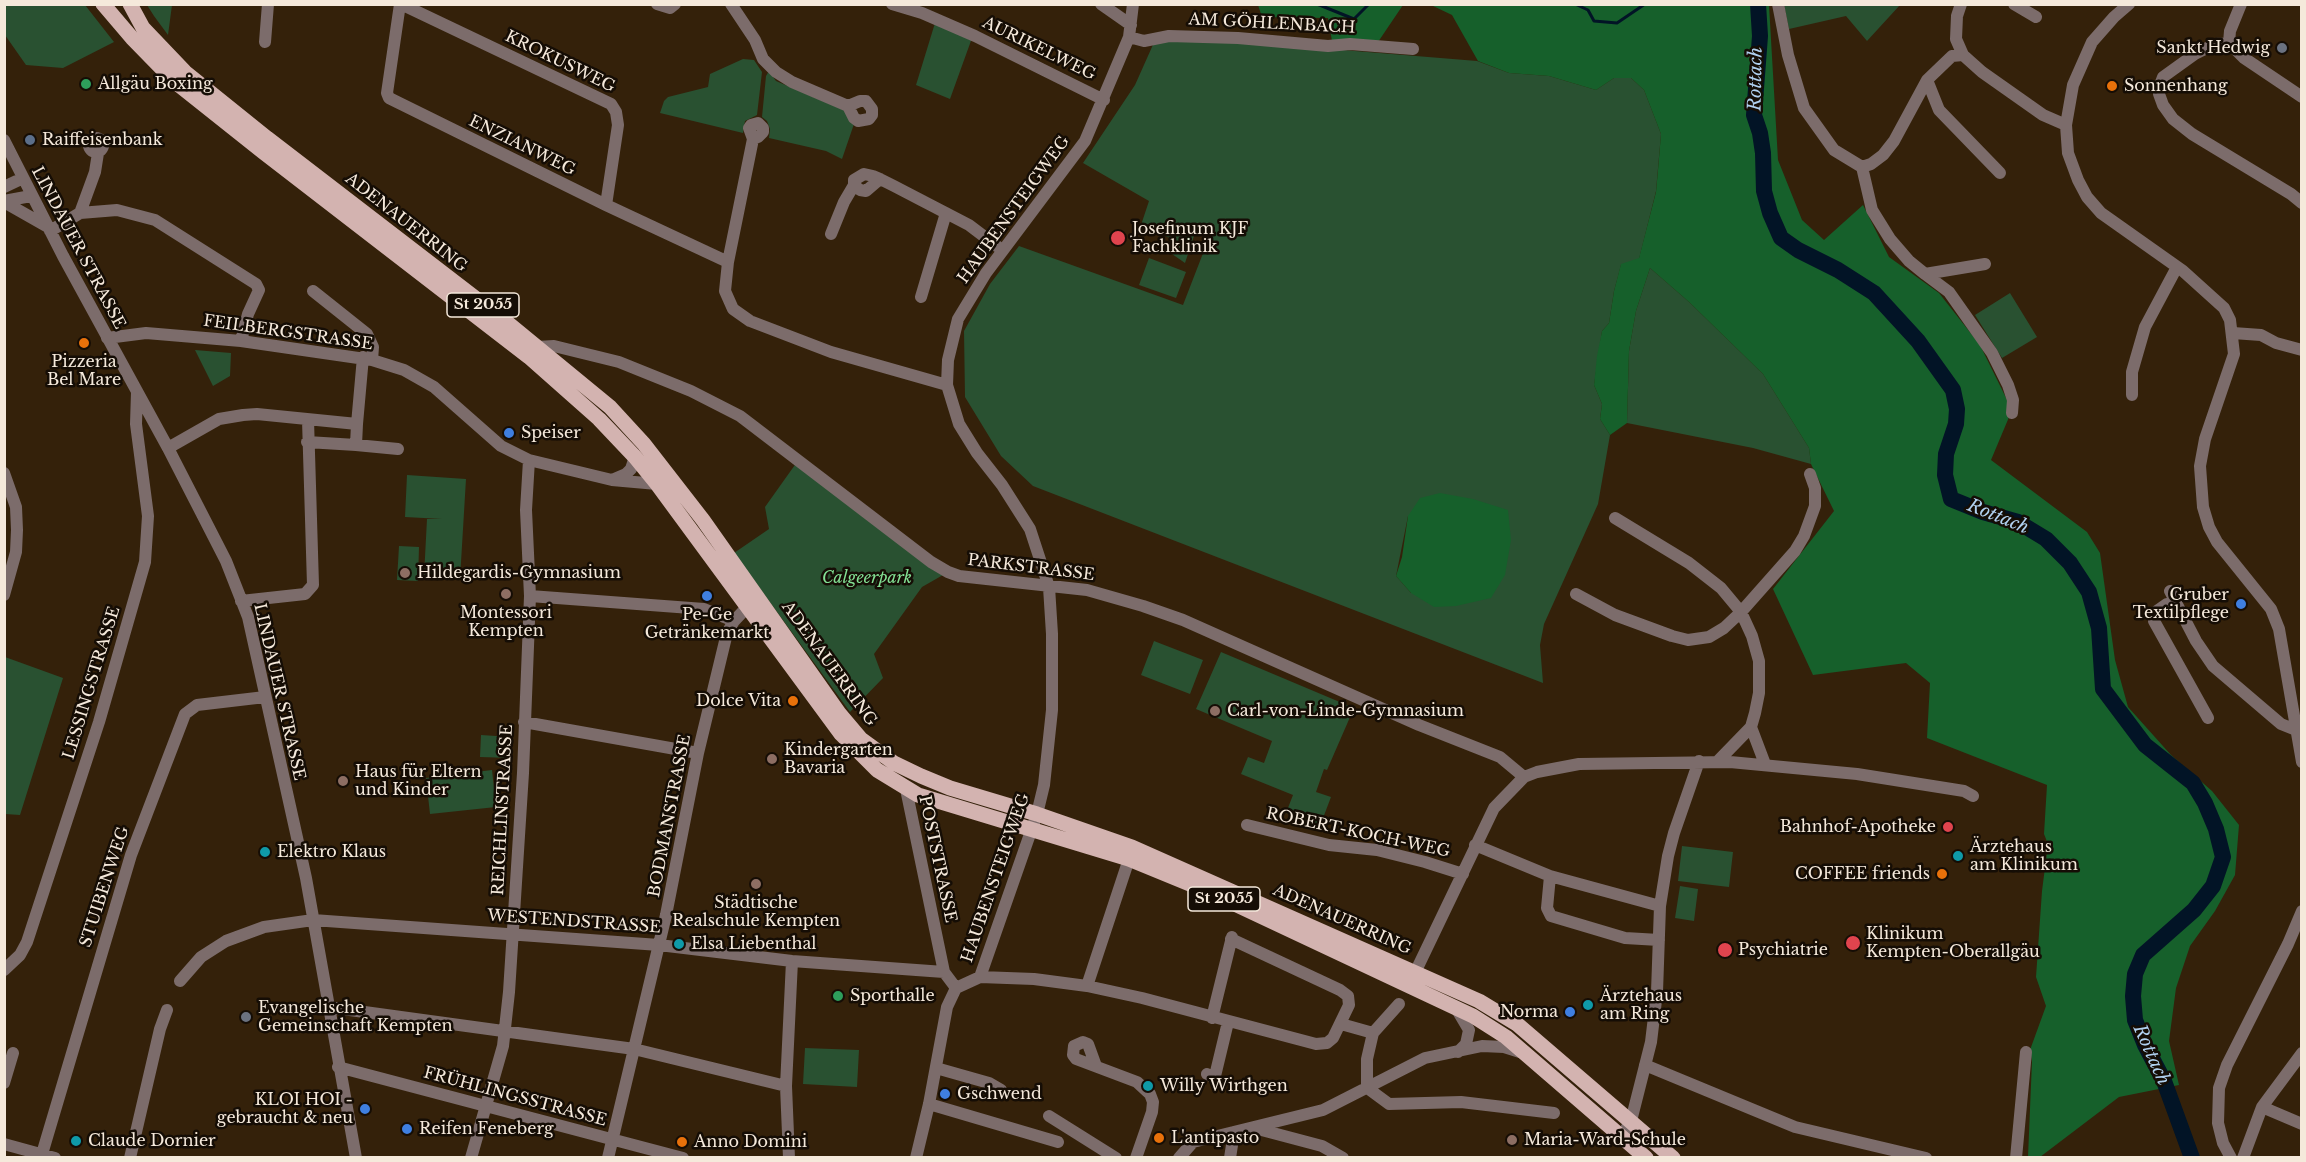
<!DOCTYPE html>
<meta charset="utf-8">
<style>
body{margin:0}
#map{position:relative;width:2306px;height:1162px;overflow:hidden;background:#34210a;font-family:"Libre Baskerville",serif}
canvas{display:block}
.frame{position:absolute;inset:0;border:6px solid #f5e9db;pointer-events:none}
</style>
<div id="map">
<canvas width="2306" height="1162"></canvas>
<div class="frame"></div>
</div>
<script>
const context = document.querySelector('canvas').getContext('2d');
context.lineJoin = 'round';
function fillPath(path, color) {
  context.fillStyle = color;
  context.fill(path, 'evenodd');
}
function poly(rows) {
  const path = new Path2D();
  for (const r of rows) {
    if (r.length === 3) {
      path.moveTo(r[0] + r[2], r[1]);
      path.arc(r[0], r[1], r[2], 0, 2 * Math.PI);
      continue;
    }
    path.moveTo(r[0], r[1]);
    for (let i = 2; i < r.length; i += 2) path.lineTo(r[i], r[i + 1]);
  }
  return path;
}
function trace(path, color, width, dash) {
  context.strokeStyle = color;
  context.lineWidth = width;
  context.lineCap = dash ? 'butt' : 'round';
  context.setLineDash(dash || []);
  context.stroke(path);
}
function write(font, color, halo, rows, align = 'center') {
  context.font = font + ' "Libre Baskerville",serif';
  context.lineWidth = 5;
  context.setLineDash([]);
  context.textBaseline = 'middle';
  context.strokeStyle = halo;
  context.fillStyle = color;
  for (const [text, x, y, turn = 0] of rows) {
    context.save();
    context.translate(x, y);
    context.rotate((+turn || 0) * Math.PI / 180);
    context.textAlign = isNaN(turn) ? turn : align;
    if (halo) context.strokeText(text, 0, 0);
    context.fillText(text, 0, 0);
    context.restore();
  }
}
const green = poly([
 [4,5,85,5,114,42,63,68,26,65,5,35],
 [147,5,172,5,168,35,154,16],
 [1784,5,1900,5,1867,41,1846,16,1789,29],
 [935,23,972,38,950,99,916,85],
 [1156,38,1257,43,1477,61,1509,73,1549,76,1596,90,1614,78,1631,78,1644,90,1661,134,1656,191,1639,259,1621,265,1614,291,1609,323,1602,331,1594,385,1602,404,1600,419,1610,435,1598,504,1544,624,1540,645,1543,683,1033,486,1001,456,965,397,964,331,990,284,1019,246,1183,305,1212,230,1198,224,1185,263,1172,254,1174,240,1141,225,1149,201,1083,163,1135,85],
 [1408,516,1411,593,1396,576],
 [743,59,754,60,762,72,757,115,745,121,743,133,660,113,664,101,668,97,708,87,710,74],
 [769,71,776,81,846,111,854,124,842,159,826,151,769,138,770,129,767,121,762,117,766,76],
 [1149,258,1186,272,1176,298,1139,285],
 [1650,268,1689,302,1763,374,1809,448,1811,464,1753,448,1627,423,1629,351,1636,311],
 [2010,293,2037,337,2002,358,1975,315],
 [195,350,231,353,230,376,213,386],
 [797,462,943,575,922,587,874,654,883,678,850,712,734,553,769,529,765,507],
 [407,475,466,479,460,579,424,576,427,519,442,519,405,517],
 [399,546,419,547,418,581,397,580],
 [1154,641,1203,660,1190,694,1141,675],
 [1221,652,1354,708,1327,770,1324,769,1316,792,1331,797,1320,826,1286,813,1293,795,1241,774,1248,757,1264,763,1272,741,1196,709],
 [5,657,63,678,20,815,5,814],
 [481,735,511,737,511,758,480,757],
 [492,770,496,807,430,814,426,778],
 [1682,846,1733,852,1729,887,1678,881],
 [1680,886,1698,889,1694,921,1675,918],
 [805,1048,859,1050,857,1087,803,1084]
]);
const forest = poly([
 [1258,5,1403,5,1378,42,1332,41,1328,18,1262,17],
 [1431,5,1769,5,1778,160,1802,220,1824,240,1863,205,1889,257,1939,293,1980,345,2012,410,1991,460,2087,532,2100,553,2115,660,2128,707,2171,755,2212,791,2239,825,2235,875,2215,911,2190,946,2176,988,2169,1041,2179,1085,2119,1097,2040,1157,2028,1157,2032,1061,2030,1050,2046,1006,2036,977,2042,891,2048,844,2044,834,2047,785,1927,738,1930,683,1906,663,1813,675,1773,589,1834,511,1811,464,1809,448,1763,374,1689,302,1650,268,1636,311,1629,351,1627,423,1610,435,1600,419,1602,404,1594,385,1597,356,1602,331,1609,323,1614,291,1621,264,1639,258,1656,192,1658,170,1661,134,1644,90,1631,78,1614,78,1596,90,1549,76,1509,73,1478,61,1452,15],
 [1440,493,1473,499,1508,510,1511,540,1505,575,1491,598,1456,606,1434,607,1411,593,1396,576,1402,557,1408,516,1420,498]
]);
const stream = poly([
 [1317,4,1354,19,1369,4],
 [1575,4,1588,10,1594,21,1617,23,1645,4]
]);
const river = poly([
 [1758,4,1760,36,1754,115,1760,133,1763,153,1764,191,1770,213,1781,238,1798,250,1838,270,1874,293,1918,341,1953,390,1957,409,1956,424,1946,454,1945,475,1951,499,1983,512,2018,522,2046,539,2070,563,2089,592,2099,628,2103,689,2145,745,2193,783,2205,803,2216,829,2223,857,2213,886,2194,910,2143,955,2135,974,2133,996,2135,1020,2145,1045,2164,1081,2192,1158]
]);
const minor = poly([
 [400,4,387,93,389,98,606,205,728,262],
 [401,4,611,104,616,112,618,125,606,205],
 [657,4,670,8,675,4],
 [731,4,755,40,763,59,776,72,792,82,848,106,854,118,858,121,869,119,872,115,872,109,866,101,860,101,848,106],
 [892,4,922,13,975,36,1104,100],
 [1101,4,1131,25],
 [1778,4,1788,55,1804,108,1834,150,1862,167,1872,210,1890,239,1909,261,1925,274,1985,264],
 [1961,4,1957,16,1956,39,1963,55,1982,72,2043,115,2066,125],
 [2014,4,2036,17],
 [2129,4,2114,17,2092,42,2073,85,2066,125,2068,153,2078,180,2087,197,2101,213,2183,271,2224,308,2230,320,2234,354,2205,439,2200,466,2203,507,2209,527,2217,542,2271,609,2279,629,2302,762],
 [2241,4,2230,31,2229,43,2244,58,2302,97],
 [1129,37,1144,41,1169,36,1238,38,1328,46,1350,44,1413,49],
 [265,42,268,4],
 [2229,43,2215,44,2195,54,2163,77,2160,85,2159,94,2163,105,2173,119,2192,134,2291,194,2302,203],
 [1927,80,1939,110,2000,173],
 [96,145,7],
 [753,139,758,137,763,132,763,128,758,123,751,125,749,128,753,139,728,262,725,291,733,309,750,321,831,352,947,385],
 [4,140,63,256,168,448,205,520,226,561,248,617,306,878,356,1158],
 [1862,167,1871,164,1883,155,1894,141,1927,80,1952,56,1963,55],
 [880,179,866,191,860,190,854,185,854,180,864,174,873,176,880,179,894,186,969,225,1002,250],
 [4,187,23,178],
 [4,201,31,196],
 [4,202,48,227],
 [80,213,95,172,98,153],
 [50,231,80,213,117,210,155,220,256,284,259,290,248,314,241,341],
 [831,234,844,202,854,185],
 [1925,274,1949,292,1992,353,2008,385,2013,400,2012,413],
 [313,291,367,334,373,347,372,360],
 [921,297,946,213],
 [2233,333,2261,335,2276,343,2302,350],
 [107,338,146,333,241,341,372,360,404,370,434,387,501,446,529,460,612,480,657,484,663,481],
 [534,351,537,347,554,346,619,362,691,391,740,416,931,562,948,572,959,576,1087,590,1143,606,1183,620,1419,725,1500,757,1524,777],
 [2132,395,2132,372,2145,327,2177,267],
 [357,424,363,357],
 [356,445,398,449],
 [168,448,219,419,243,415,257,414,357,424,356,445,307,442],
 [4,473,16,507,17,530,16,552,4,595],
 [612,480,626,474,631,469,635,457],
 [1615,518,1689,563,1721,588,1741,612,1752,636,1759,661,1759,693,1755,713,1751,727,1718,761],
 [2170,591,2196,641,2213,666,2281,724,2296,730],
 [1576,594,1615,615,1672,636,1688,640,1709,637,1724,628,1741,612,1795,551,1804,536,1815,506,1815,488,1810,474],
 [530,596,704,609,734,621],
 [241,601,305,594,313,585,308,420],
 [2176,602,2167,604,2157,611,2154,621,2208,718],
 [524,722,698,753],
 [1751,727,1765,764],
 [906,789,944,972,956,988],
 [1247,825,1329,845,1377,850,1425,862,1463,874],
 [1475,845,1550,876,1660,906],
 [1550,876,1547,908,1551,916,1625,938,1659,940],
 [4,970,20,955,27,942,99,722,145,562,148,516,136,424,137,392],
 [980,977,1037,814,1044,785,1052,710,1052,634,1049,587,1030,529,1002,485,977,453,959,424,947,385,948,360,958,319,986,273,1085,141,1129,37,1133,4],
 [1412,979,1494,808,1524,777,1537,772,1579,764,1730,762,1857,774,1964,791,1973,796],
 [180,981,201,957,226,941,264,927,313,920,659,945,792,961,944,972],
 [1087,986,1129,859],
 [956,988,980,977,1034,979,1087,986,1142,998,1316,1044,1327,1043,1333,1038,1349,1005,1348,996,1340,990,1231,939],
 [328,1007,634,1049,786,1086],
 [1456,1008,1469,1030,1466,1044,1458,1052],
 [1212,1018,1232,937],
 [1341,1024,1373,1033],
 [1645,1065,1795,1127,1926,1158],
 [1096,1066,1088,1044,1083,1042,1074,1046,1073,1055,1076,1059,1137,1082,1150,1094,1153,1102,1152,1112,1136,1158],
 [338,1067,683,1158],
 [936,1068,989,1083,1001,1090],
 [1207,1074,1213,1077,1215,1076,1228,1022],
 [4,1083,13,1053],
 [1367,1086,1367,1059,1373,1033,1399,1004],
 [1366,1087,1389,1104,1461,1102,1554,1113],
 [929,1104,1058,1142],
 [2262,1107,2302,1124],
 [1049,1116,1116,1158],
 [1254,1128,1322,1146,1343,1158],
 [1621,1137,1631,1121,1651,1042,1657,992,1660,906,1668,856,1674,833,1699,761],
 [4,1144,55,1158],
 [42,1154,131,855,185,714,197,705,265,697],
 [130,1158,160,1029,167,1010],
 [471,1158,503,1046,509,992,523,773,530,596,526,510,529,460],
 [608,1158,666,915,698,753,727,633,734,621,752,602],
 [789,1158,786,1086,792,961],
 [916,1158,929,1104,947,1007,956,988],
 [1179,1158,1193,1142,1323,1110,1425,1058,1482,1046,1504,1047,1523,1053],
 [1230,1158,1234,1132],
 [2016,1158,2026,1052],
 [2231,1158,2223,1143,2218,1123,2219,1088,2227,1065,2288,944,2302,911],
 [2243,1158,2262,1107,2302,1053]
]);
const major = poly([
 [103,4,132,38,175,82,263,152,529,357,599,419,635,457,657,484,841,734,877,770,918,795,1129,859,1207,891,1473,1016,1506,1037,1646,1158],
 [130,4,143,28,185,72,267,138,509,324,610,407,644,444,703,520,839,713,861,739,894,763,921,776,950,788,1037,814,1132,847,1479,1001,1517,1024,1673,1158]
]);
const markers = [
 [2282,48,6,"#6b7280"],
 [86,84,6,"#2e9e5b"],
 [2112,86,6,"#e8710a"],
 [30,140,6,"#5c6f8a"],
 [1118,238,8,"#e0444e"],
 [84,343,6,"#e8710a"],
 [509,433,6,"#3f7fe0"],
 [405,573,6,"#8d6e63"],
 [506,594,6,"#8d6e63"],
 [707,596,6,"#3f7fe0"],
 [2241,604,6,"#3f7fe0"],
 [793,701,6,"#e8710a"],
 [1215,711,6,"#8d6e63"],
 [772,759,6,"#8d6e63"],
 [343,781,6,"#8d6e63"],
 [1948,827,6,"#e0444e"],
 [265,852,6,"#0f9aa8"],
 [1958,856,6,"#0f9aa8"],
 [1942,874,6,"#e8710a"],
 [756,884,6,"#8d6e63"],
 [1853,943,8,"#e0444e"],
 [679,944,6,"#0f9aa8"],
 [1725,950,8,"#e0444e"],
 [838,996,6,"#2e9e5b"],
 [1588,1005,6,"#0f9aa8"],
 [1570,1012,6,"#3f7fe0"],
 [246,1017,6,"#6b7280"],
 [1148,1086,6,"#0f9aa8"],
 [945,1094,6,"#3f7fe0"],
 [365,1109,6,"#3f7fe0"],
 [407,1129,6,"#3f7fe0"],
 [1159,1138,6,"#e8710a"],
 [1512,1140,6,"#8d6e63"],
 [76,1141,6,"#0f9aa8"],
 [682,1142,6,"#e8710a"]
];
const shields = [
 [483,305,72],
 [1224,899,72]
];
const shieldNames = [
 ["St 2055",483,305],
 ["St 2055",1224,899]
];
const streetNames = [
 ["AM GÖHLENBACH",1272,24,3],
 ["AURIKELWEG",1039,49,26],
 ["KROKUSWEG",560,62,26],
 ["ENZIANWEG",522,146,26],
 ["HAUBENSTEIGWEG",1014,210,-54],
 ["ADENAUERRING",406,223,38],
 ["LINDAUER STRASSE",78,248,62],
 ["FEILBERGSTRASSE",288,333,8],
 ["PARKSTRASSE",1031,568,7],
 ["ADENAUERRING",829,664,54],
 ["LESSINGSTRASSE",92,683,-73],
 ["LINDAUER STRASSE",279,692,77],
 ["REICHLINSTRASSE",503,810,-87],
 ["BODMANSTRASSE",670,816,-79],
 ["ROBERT-KOCH-WEG",1358,833,12],
 ["POSTSTRASSE",937,859,78],
 ["HAUBENSTEIGWEG",996,878,-71],
 ["STUIBENWEG",105,887,-72],
 ["ADENAUERRING",1342,920,24],
 ["WESTENDSTRASSE",574,922,4],
 ["FRÜHLINGSSTRASSE",515,1097,15]
];
const poiNames = [
 ["Sankt Hedwig",2270,48,"right"],
 ["Allgäu Boxing",98,84],
 ["Sonnenhang",2124,86],
 ["Raiffeisenbank",42,140],
 ["Josefinum KJF",1132,229],
 ["Fachklinik",1132,247],
 ["Pizzeria",84,362,"center"],
 ["Bel Mare",84,380,"center"],
 ["Speiser",521,433],
 ["Hildegardis-Gymnasium",417,573],
 ["Gruber",2229,595,"right"],
 ["Textilpflege",2229,613,"right"],
 ["Montessori",506,613,"center"],
 ["Kempten",506,631,"center"],
 ["Pe-Ge",707,615,"center"],
 ["Getränkemarkt",707,633,"center"],
 ["Dolce Vita",781,701,"right"],
 ["Carl-von-Linde-Gymnasium",1227,711],
 ["Kindergarten",784,750],
 ["Bavaria",784,768],
 ["Haus für Eltern",355,772],
 ["und Kinder",355,790],
 ["Bahnhof-Apotheke",1936,827,"right"],
 ["Ärztehaus",1970,847],
 ["am Klinikum",1970,865],
 ["Elektro Klaus",277,852],
 ["COFFEE friends",1930,874,"right"],
 ["Städtische",756,903,"center"],
 ["Realschule Kempten",756,921,"center"],
 ["Klinikum",1866,934],
 ["Kempten-Oberallgäu",1866,952],
 ["Elsa Liebenthal",691,944],
 ["Psychiatrie",1738,950],
 ["Sporthalle",850,996],
 ["Ärztehaus",1600,996],
 ["am Ring",1600,1014],
 ["Evangelische",258,1008],
 ["Gemeinschaft Kempten",258,1026],
 ["Norma",1558,1012,"right"],
 ["Willy Wirthgen",1160,1086],
 ["Gschwend",957,1094],
 ["KLOI HOI -",353,1100,"right"],
 ["gebraucht & neu",353,1118,"right"],
 ["Reifen Feneberg",419,1129],
 ["L'antipasto",1171,1138],
 ["Maria-Ward-Schule",1524,1140],
 ["Claude Dornier",88,1141],
 ["Anno Domini",694,1142]
];
const parkNames = [
 ["Calgeerpark",867,578]
];
const waterNames = [
 ["Rottach",1756,79,-89],
 ["Rottach",1998,517,22],
 ["Rottach",2151,1055,66]
];
fillPath(green, '#295131');
fillPath(forest, '#16602b');
trace(stream, '#021426', 3);
trace(river, '#021426', 16);
trace(minor, '#7c6c6b', 12);
trace(major, '#d3b3b0', 15);
for (const [x, y, r, color] of markers) {
  const dot = new Path2D();
  dot.arc(x, y, r, 0, 2 * Math.PI);
  context.fillStyle = color;
  context.fill(dot);
  trace(dot, '#150d05', 2);
}
for (const [x, y, w] of shields) {
  const box = new Path2D();
  box.roundRect(x - w / 2, y - 12, w, 24, 4.5);
  context.fillStyle = '#150d05';
  context.fill(box);
  trace(box, '#f5e9db', 1.5);
}
write('bold 15px', '#f5e9db', null, shieldNames);
write('16px', '#f5e9db', '#150d05', streetNames);
write('16px', '#f5e9db', '#150d05', poiNames, 'left');
write('italic 16px', '#83e194', '#150d05', parkNames);
write('italic 18px', '#b0d0ef', '#150d05', waterNames);
</script>
